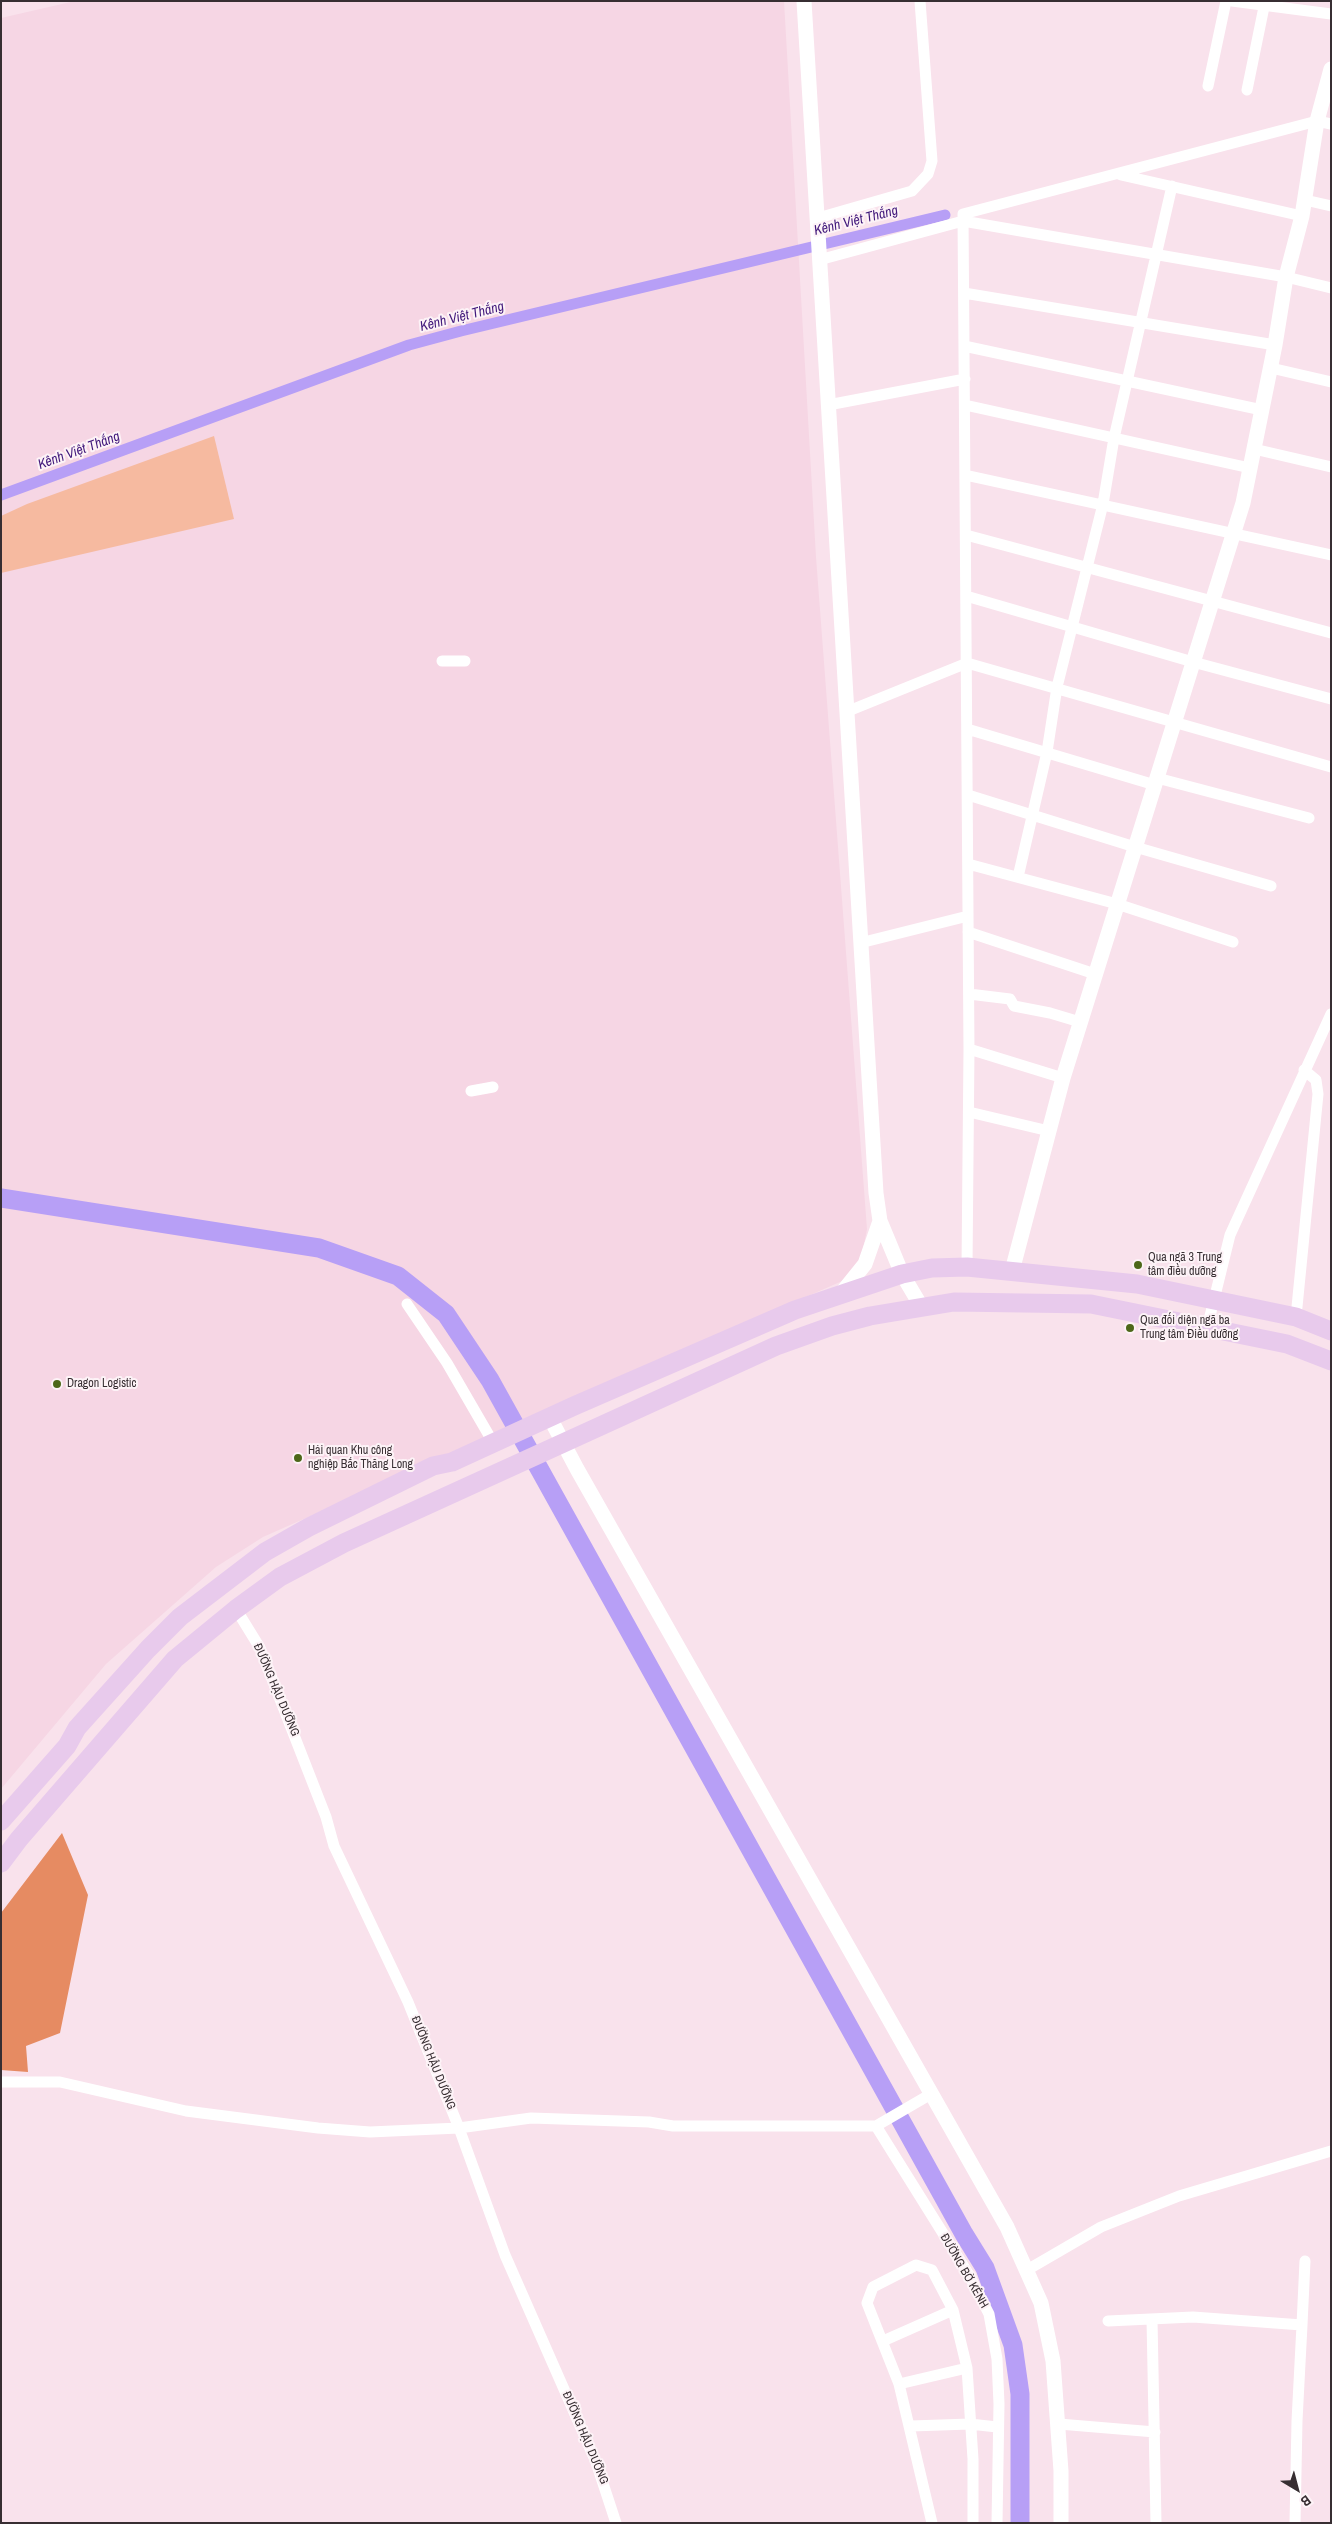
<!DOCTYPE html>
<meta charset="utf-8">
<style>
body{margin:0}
#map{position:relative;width:1332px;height:2524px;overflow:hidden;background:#f9e2ec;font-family:"Archivo Narrow",sans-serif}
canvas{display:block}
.frame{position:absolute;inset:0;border:2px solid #372e32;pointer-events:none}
.north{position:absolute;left:1272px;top:2464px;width:50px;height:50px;-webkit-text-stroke:4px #fdf3f7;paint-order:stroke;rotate:143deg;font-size:14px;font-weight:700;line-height:20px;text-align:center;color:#372e32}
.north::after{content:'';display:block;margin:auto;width:18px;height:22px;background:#372e32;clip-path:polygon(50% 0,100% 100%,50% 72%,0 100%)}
</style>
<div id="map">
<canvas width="1332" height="2524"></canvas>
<div class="frame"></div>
<div class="north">B</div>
</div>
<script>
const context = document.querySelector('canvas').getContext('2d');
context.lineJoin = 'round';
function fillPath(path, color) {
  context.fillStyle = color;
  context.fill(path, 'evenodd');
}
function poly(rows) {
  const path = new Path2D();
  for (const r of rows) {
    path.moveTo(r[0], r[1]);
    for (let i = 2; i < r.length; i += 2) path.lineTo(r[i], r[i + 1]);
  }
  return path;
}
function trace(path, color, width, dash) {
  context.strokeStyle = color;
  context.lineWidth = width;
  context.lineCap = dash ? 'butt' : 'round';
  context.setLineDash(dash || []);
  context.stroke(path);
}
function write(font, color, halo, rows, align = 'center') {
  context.font = font + ' "Archivo Narrow",sans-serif';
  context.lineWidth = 4;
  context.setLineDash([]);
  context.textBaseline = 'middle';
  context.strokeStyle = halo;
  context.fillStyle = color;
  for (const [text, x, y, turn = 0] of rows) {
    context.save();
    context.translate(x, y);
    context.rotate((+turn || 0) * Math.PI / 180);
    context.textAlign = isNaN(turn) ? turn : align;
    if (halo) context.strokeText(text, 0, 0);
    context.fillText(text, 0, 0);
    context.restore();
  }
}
const built = poly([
 [75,1,784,1,816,557,867,1229,858,1274,263,1537,216,1567,106,1664,1,1789,1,18]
]);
const green = poly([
 [214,436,234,519,1,573,1,516,27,504]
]);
const forest = poly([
 [62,1833,88,1895,60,2033,26,2046,28,2072,1,2070,1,1913]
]);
const canal = poly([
 [1,495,409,345,461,331,945,215]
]);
const river = poly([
 [1,1198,319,1248,398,1276,446,1314,490,1380,964,2234,985,2268,1013,2345,1020,2394,1020,2523]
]);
const minor = poly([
 [1232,1,1331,14],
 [1208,86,1226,1],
 [1247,90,1264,7],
 [1121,175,1302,216],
 [1305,200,1331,206],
 [818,218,912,191,928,174,932,161,920,1],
 [819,260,963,221,1286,277,1331,288],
 [964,293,1275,345],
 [964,346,1262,410],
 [1271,368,1331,382],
 [828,405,965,379],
 [965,405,1250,468],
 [1254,449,1331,467],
 [965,475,1331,555],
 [966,535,1331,633],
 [966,596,1193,662,1331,699],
 [442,661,465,661],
 [846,712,967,663,1331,767],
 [967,729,1155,785],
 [1157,778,1309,818],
 [968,795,1135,847,1271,886],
 [968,864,1117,904,1233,942],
 [1018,877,1047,752,1057,687,1103,504,1114,438,1172,186],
 [968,932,1095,974],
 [860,943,968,916],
 [969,994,1010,999,1014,1006,1050,1013,1080,1022],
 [969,1049,1063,1078],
 [471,1091,493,1087],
 [969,1112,1049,1131],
 [967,1267,969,1049,963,214,1317,121,1331,124],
 [407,1304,447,1363,494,1444],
 [1296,1317,1318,1094,1316,1080,1304,1070],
 [1207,1328,1230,1235,1331,1014],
 [236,1609,260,1648,326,1817,334,1846,408,2002,459,2128,505,2255,596,2462,616,2523],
 [1,2082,60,2082,186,2111,318,2128,370,2132,459,2128,531,2118,649,2122,673,2126,876,2126,931,2094],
 [876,2126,969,2275,989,2314,997,2359,999,2404,997,2523],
 [1027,2270,1101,2227,1179,2196,1331,2151],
 [1152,2319,1156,2523],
 [1108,2321,1193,2317,1302,2325,1297,2421,1295,2523],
 [1302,2325,1305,2261],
 [883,2341,953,2310],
 [899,2384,967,2368],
 [1059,2424,1155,2432],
 [911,2426,970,2424,997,2427],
 [932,2523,899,2384,867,2303,873,2287,916,2265,932,2270,953,2310,967,2368,973,2459,973,2523]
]);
const tertiary = poly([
 [804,1,876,1193,880,1221,890,1245,902,1274,921,1306],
 [1012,1271,1063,1078,1243,503,1275,345,1286,277,1302,216,1317,121,1331,69],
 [840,1295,865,1264,880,1221],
 [550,1418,577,1469,1007,2227,1041,2303,1053,2361,1061,2471,1061,2523]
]);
const primary = poly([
 [1,1821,67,1746,77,1728,148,1649,180,1617,265,1552,309,1527,433,1466,452,1462,574,1406,795,1310,902,1274,932,1268,967,1267,1137,1284,1296,1317,1331,1331],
 [1,1863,19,1839,175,1659,236,1609,280,1577,344,1543,776,1346,832,1326,870,1316,954,1302,1091,1304,1287,1344,1331,1361]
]);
const markers = [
 [1138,1265,5,"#4d6719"],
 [1130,1328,5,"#4d6719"],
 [57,1384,5,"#4d6719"],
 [298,1458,5,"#4d6719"]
];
const poiNames = [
 ["Qua ngã 3 Trung",1148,1258],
 ["tâm điều dưỡng",1148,1272],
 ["Qua đối diện ngã ba",1140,1321],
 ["Trung tâm Điều dưỡng",1140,1335],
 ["Dragon Logistic",67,1384],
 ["Hải quan Khu công",308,1451],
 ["nghiệp Bắc Thăng Long",308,1465]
];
const streetNames = [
 ["ĐƯỜNG HẬU DƯỠNG",276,1690,67],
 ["ĐƯỜNG HẬU DƯỠNG",433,2063,68],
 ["ĐƯỜNG BỜ KÊNH",964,2271,60],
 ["ĐƯỜNG HẬU DƯỠNG",585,2438,67]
];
const waterNames = [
 ["Kênh Việt Thắng",856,221,-14],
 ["Kênh Việt Thắng",462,317,-14],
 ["Kênh Việt Thắng",79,451,-20]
];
fillPath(built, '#f6d6e4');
fillPath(green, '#f6baa0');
fillPath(forest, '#e68b62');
trace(canal, '#b79ff6', 11);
trace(river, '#b79ff6', 19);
trace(minor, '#fff', 11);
trace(tertiary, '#fff', 15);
trace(primary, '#e8caec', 19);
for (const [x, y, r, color] of markers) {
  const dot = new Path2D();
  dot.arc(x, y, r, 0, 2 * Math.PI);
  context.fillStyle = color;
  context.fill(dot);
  trace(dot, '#fdf3f7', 2);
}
write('12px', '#372e32', '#fdf3f7', poiNames, 'left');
write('12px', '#372e32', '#fdf3f7', streetNames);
write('italic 14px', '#41187b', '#fdf3f7', waterNames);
</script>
